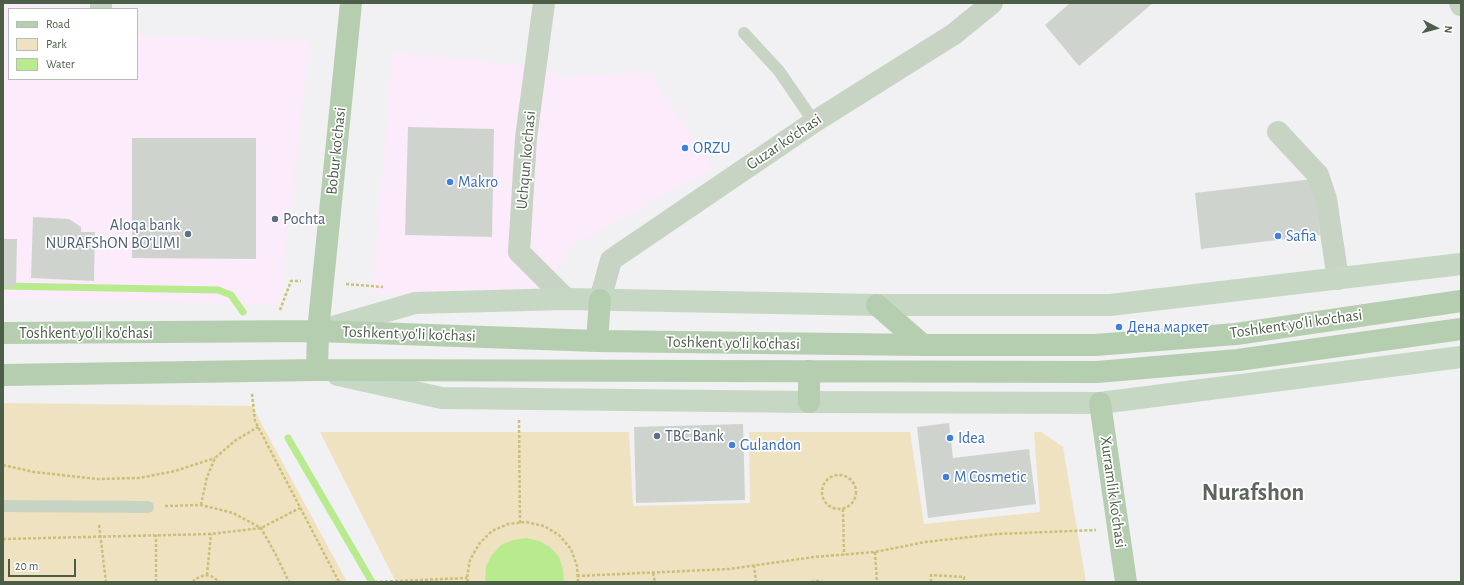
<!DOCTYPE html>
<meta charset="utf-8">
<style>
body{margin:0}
#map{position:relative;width:1464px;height:585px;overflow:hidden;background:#f1f0f2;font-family:"Alegreya Sans",sans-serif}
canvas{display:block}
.frame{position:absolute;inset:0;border:4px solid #4c5d48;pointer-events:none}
.legend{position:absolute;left:8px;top:8px;width:130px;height:72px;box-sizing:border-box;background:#fff;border:1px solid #b7beb6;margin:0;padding:5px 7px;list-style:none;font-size:12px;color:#4c5d48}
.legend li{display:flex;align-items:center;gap:8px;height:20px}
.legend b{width:20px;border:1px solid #b7beb6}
.north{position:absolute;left:1416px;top:8px;width:40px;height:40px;-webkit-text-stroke:3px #fff;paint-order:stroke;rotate:96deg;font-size:11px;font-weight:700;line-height:16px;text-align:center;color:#4c5d48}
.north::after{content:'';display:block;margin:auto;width:14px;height:18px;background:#4c5d48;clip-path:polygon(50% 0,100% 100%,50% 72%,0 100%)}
.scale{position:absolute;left:8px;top:559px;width:68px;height:18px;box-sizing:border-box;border:2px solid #4c5d48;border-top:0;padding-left:5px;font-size:12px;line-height:14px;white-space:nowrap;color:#4c5d48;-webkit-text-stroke:3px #fff;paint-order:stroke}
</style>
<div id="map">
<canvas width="1464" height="585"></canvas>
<div class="frame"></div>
<ul class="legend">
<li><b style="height:5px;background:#b5ceb0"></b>Road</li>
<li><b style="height:11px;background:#efe2c0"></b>Park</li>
<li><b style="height:11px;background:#b8eb8e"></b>Water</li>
</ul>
<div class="north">N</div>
<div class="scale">20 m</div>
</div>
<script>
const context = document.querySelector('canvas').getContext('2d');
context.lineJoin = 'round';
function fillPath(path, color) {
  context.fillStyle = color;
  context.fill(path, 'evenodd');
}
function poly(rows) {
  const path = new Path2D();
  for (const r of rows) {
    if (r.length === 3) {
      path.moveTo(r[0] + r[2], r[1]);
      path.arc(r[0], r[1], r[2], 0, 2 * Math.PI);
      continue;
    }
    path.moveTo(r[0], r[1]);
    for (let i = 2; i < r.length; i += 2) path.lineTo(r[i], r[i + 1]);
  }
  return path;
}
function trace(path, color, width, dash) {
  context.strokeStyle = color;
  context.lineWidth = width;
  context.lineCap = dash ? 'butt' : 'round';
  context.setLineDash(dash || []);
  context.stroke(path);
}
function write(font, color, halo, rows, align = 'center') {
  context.font = font + ' "Alegreya Sans",sans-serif';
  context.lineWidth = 3.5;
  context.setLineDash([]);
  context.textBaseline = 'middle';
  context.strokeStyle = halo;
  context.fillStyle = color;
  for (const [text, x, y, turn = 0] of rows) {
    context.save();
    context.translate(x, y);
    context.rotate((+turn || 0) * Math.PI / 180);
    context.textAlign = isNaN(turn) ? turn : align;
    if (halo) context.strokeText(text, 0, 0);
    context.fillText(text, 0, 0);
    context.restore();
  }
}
const commercial = poly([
 [3,5,88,7,88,9,9,9,9,79,137,79,137,36,310,41,279,305,3,298],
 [393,52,540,67,565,77,648,71,713,168,573,246,530,303,372,294]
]);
const green = poly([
 [3,403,252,406,347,582,3,582],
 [320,432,629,432,633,506,750,503,749,432,910,432,924,524,1040,512,1034,432,1041,432,1063,447,1086,582,396,582]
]);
const water = poly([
 [526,538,539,541,550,547,559,557,563,569,564,582,485,582,486,566,492,555,501,545,513,540]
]);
const stream = poly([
 [3,286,218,290,231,295,243,312],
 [288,438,372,582]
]);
const building = poly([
 [1070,3,1153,3,1079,66,1045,25],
 [408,127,494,129,492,237,405,235],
 [132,138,256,138,256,259,132,258],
 [1313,179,1320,235,1201,249,1195,193],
 [33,217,69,219,81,227,81,232,95,232,94,281,31,278],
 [3,239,17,239,16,287,3,286],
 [949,423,953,458,1029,449,1036,504,928,518,917,427],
 [743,424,745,500,636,503,634,427]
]);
const path = poly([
 [346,284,383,287],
 [280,310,291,281,301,281],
 [252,394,255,421,339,582],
 [519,420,520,523],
 [3,465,34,472,97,479,139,478,175,471,215,458],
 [839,492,17],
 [201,505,207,477,215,458,236,440,258,427],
 [165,506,201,505,233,513,261,528,276,555,289,582],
 [843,509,844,555],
 [99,525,106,582],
 [3,539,211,534,261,528,300,508],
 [875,552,877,582],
 [754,565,756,582],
 [653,573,655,582],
 [207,575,211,534],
 [577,576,729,569,814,557,875,552,925,542,997,534,1096,530],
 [156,582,156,535],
 [193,582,195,579,205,575,211,576,220,582],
 [375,582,467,578],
 [468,582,467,578,470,560,479,544,492,531,508,524,526,522,544,526,559,535,571,549,577,566,578,582],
 [811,582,817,581,823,582],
 [931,582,931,575,964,577,964,582]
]);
const lane = poly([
 [744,33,779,71,814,122],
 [3,506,148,507]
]);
const street = poly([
 [544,3,526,138,519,252,566,299],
 [1460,3,1461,5],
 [101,9,101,3],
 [1278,132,1318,175,1326,199,1338,279],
 [600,300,611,260,814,122,954,34,992,3]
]);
const secondary = poly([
 [322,330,415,303,566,299,877,305,1110,305,1461,264],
 [338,375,442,398,809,402,1100,403,1461,357]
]);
const primary = poly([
 [877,305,923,345],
 [3,333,318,331,597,341,923,345,1095,345,1236,334,1461,301],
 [597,341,600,300],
 [317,370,318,331,351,3],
 [809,371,809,402],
 [3,375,317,370,1097,372,1238,360,1461,329],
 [1100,403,1126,582]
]);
const markers = [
 [685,148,4,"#3f7fe0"],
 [450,182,4,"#3f7fe0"],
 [275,219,4,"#5c6f8a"],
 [188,234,4,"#5c6f8a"],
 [1278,236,4,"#3f7fe0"],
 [1119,327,4,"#3f7fe0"],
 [657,436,4,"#5c6f8a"],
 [950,438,4,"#3f7fe0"],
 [732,445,4,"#3f7fe0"],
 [946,477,4,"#3f7fe0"]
];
const streetNames = [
 ["Guzar ko‘chasi",784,142,-34],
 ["Bobur ko‘chasi",336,151,-84],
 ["Uchqun ko‘chasi",526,160,-85],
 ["Toshkent yo'li ko'chasi",1296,324,-8],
 ["Toshkent yo'li ko'chasi",86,333],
 ["Toshkent yo'li ko'chasi",409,334,2],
 ["Toshkent yo'li ko'chasi",733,343,1],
 ["Xurramlik ko‘chasi",1113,492,82]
];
const shopNames = [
 ["ORZU",693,148],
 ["Makro",458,182],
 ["Safia",1286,236],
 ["Дена маркет",1127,327],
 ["Idea",958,438],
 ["Gulandon",740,445],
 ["M Cosmetic",954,477]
];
const serviceNames = [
 ["Pochta",283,219],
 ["Aloqa bank",180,225,"right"],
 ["NURAFShON BO‘LIMI",180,243,"right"],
 ["TBC Bank",665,436]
];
const townNames = [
 ["Nurafshon",1253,493]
];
fillPath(commercial, '#fcebfb');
fillPath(green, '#efe2c0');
fillPath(water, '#b8eb8e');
trace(stream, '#b8eb8e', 7);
fillPath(building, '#ced4cd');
trace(path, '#ccbf78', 2.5, [3, 2]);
trace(lane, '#c7d4c4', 12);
trace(street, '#c7d4c4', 22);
trace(secondary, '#c6d8c3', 22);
trace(primary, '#b5ceb0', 22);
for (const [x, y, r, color] of markers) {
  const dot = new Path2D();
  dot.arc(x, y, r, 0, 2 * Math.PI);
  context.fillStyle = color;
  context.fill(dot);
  trace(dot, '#fff', 1.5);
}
write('16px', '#4c5d48', '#fff', streetNames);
write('16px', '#366cbe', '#fff', shopNames, 'left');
write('16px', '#4e5e75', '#fff', serviceNames, 'left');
write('bold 24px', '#5d655d', '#fff', townNames);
</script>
